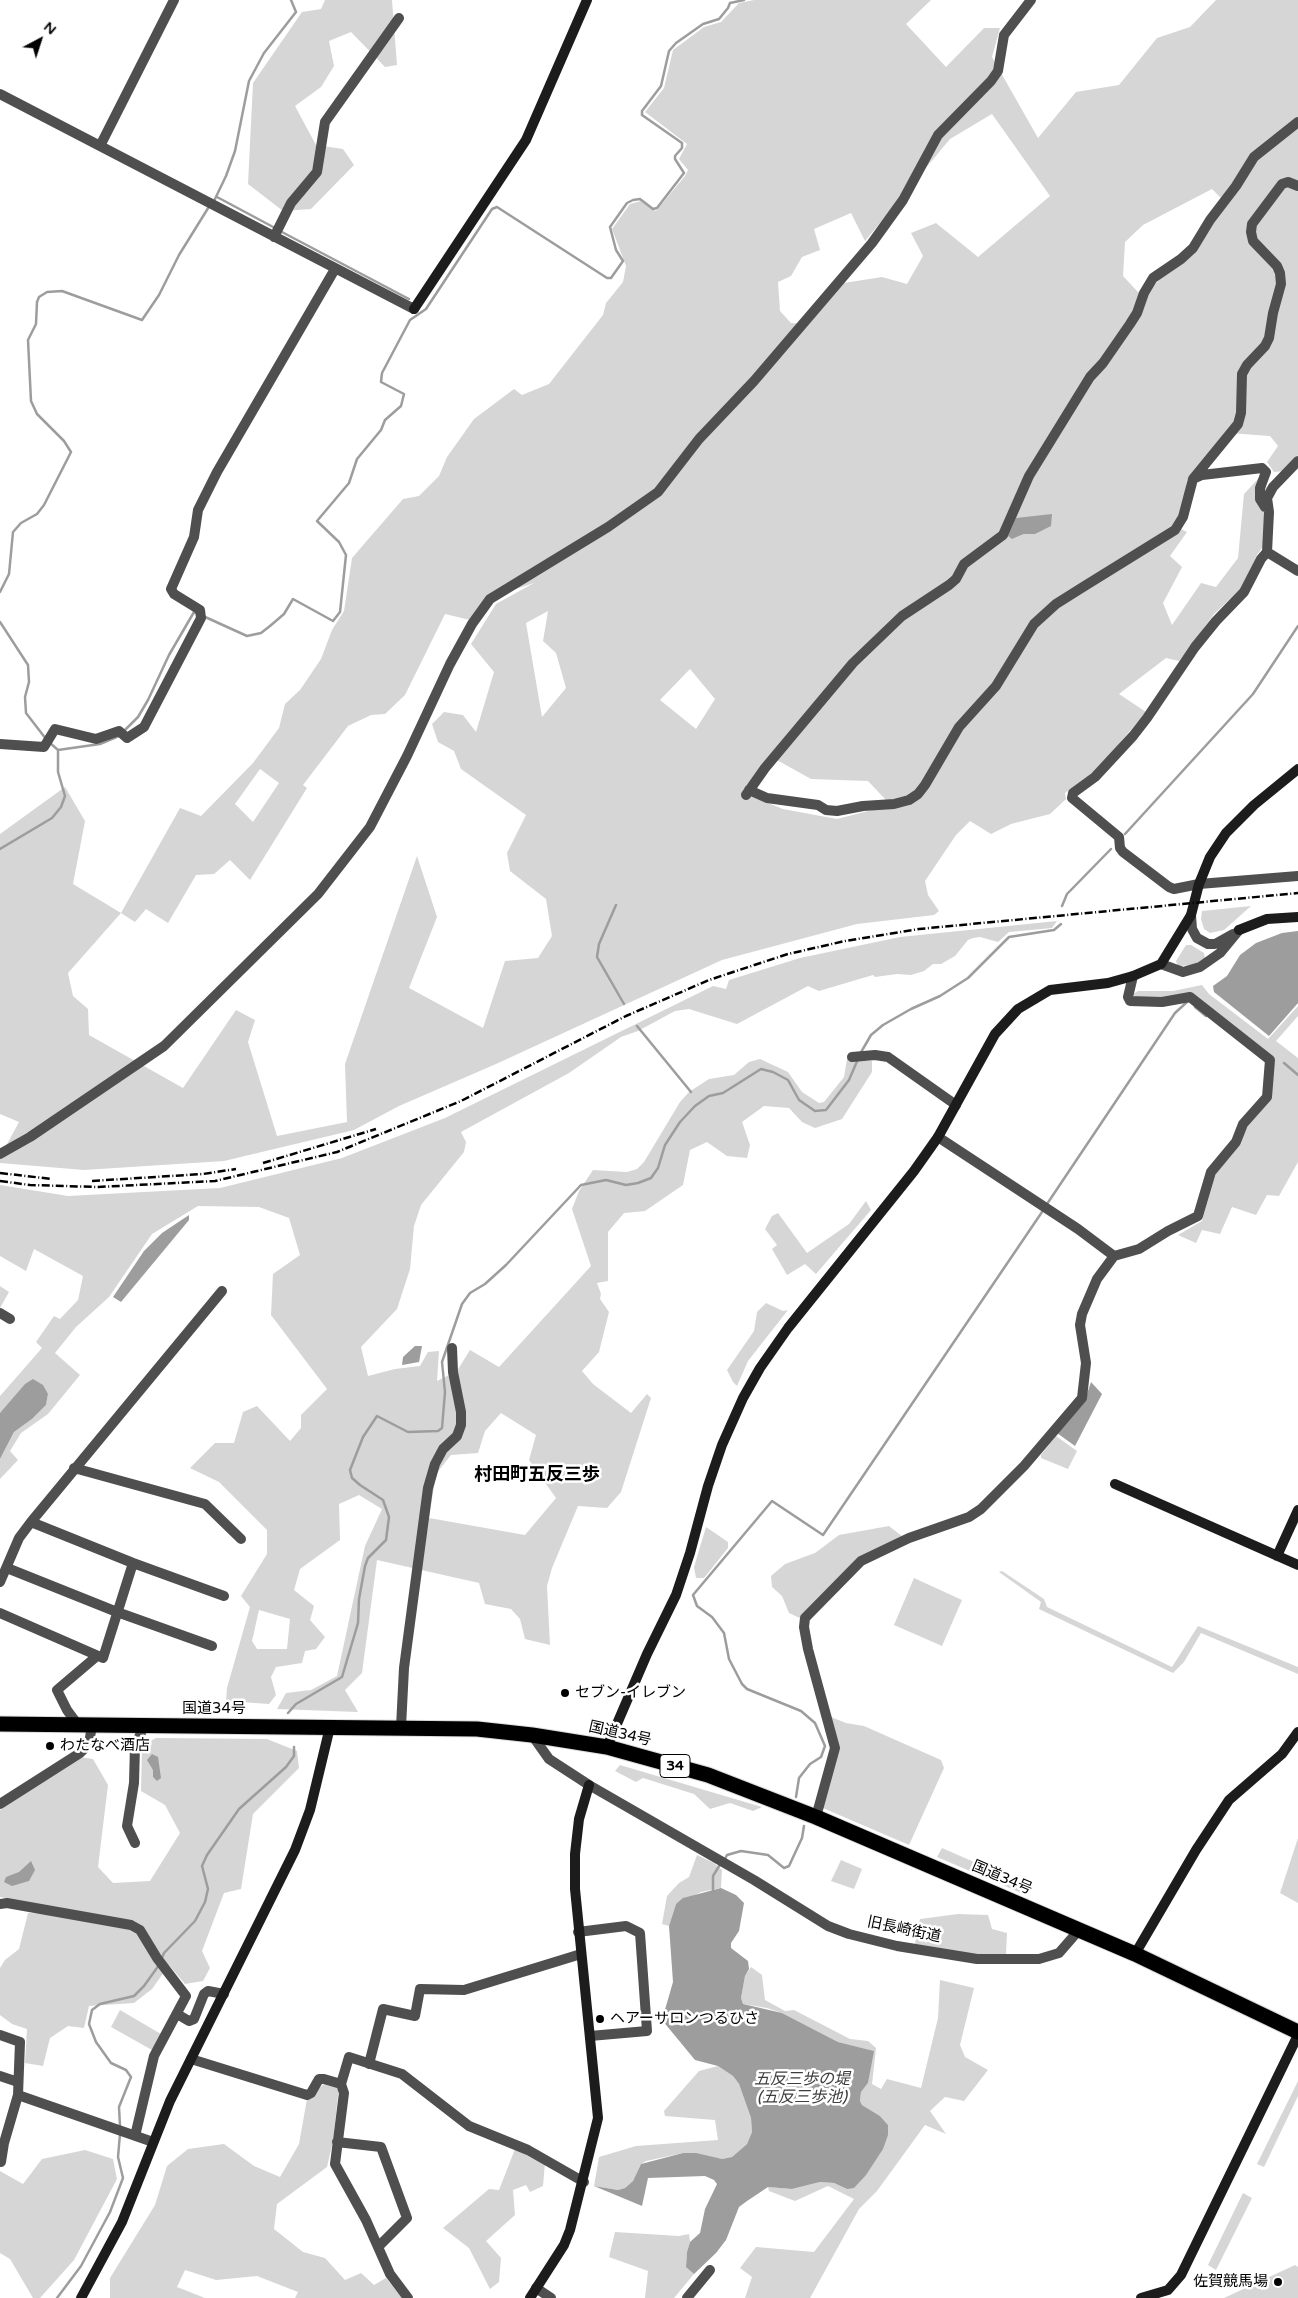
<!DOCTYPE html>
<meta charset="utf-8">
<style>
body{margin:0}
#map{position:relative;width:1298px;height:2298px;overflow:hidden;background:#fff;font-family:"Varela Round",sans-serif}
canvas{display:block}
.north{position:absolute;left:15px;top:15px;width:50px;height:50px;-webkit-text-stroke:4px #fff;paint-order:stroke;rotate:40deg;font-size:14px;font-weight:700;line-height:20px;text-align:center;color:#000}
.north::after{content:'';display:block;margin:auto;width:18px;height:22px;background:#000;clip-path:polygon(50% 0,100% 100%,50% 72%,0 100%)}
</style>
<div id="map">
<canvas width="1298" height="2298"></canvas>
<div class="north">N</div>
</div>
<script>
const context = document.querySelector('canvas').getContext('2d');
context.lineJoin = 'round';
function fillPath(path, color) {
  context.fillStyle = color;
  context.fill(path, 'evenodd');
}
function poly(rows) {
  const path = new Path2D();
  for (const r of rows) {
    path.moveTo(r[0], r[1]);
    for (let i = 2; i < r.length; i += 2) path.lineTo(r[i], r[i + 1]);
  }
  return path;
}
function trace(path, color, width, dash) {
  context.strokeStyle = color;
  context.lineWidth = width;
  context.lineCap = dash ? 'butt' : 'round';
  context.setLineDash(dash || []);
  context.stroke(path);
}
function write(font, color, halo, rows, align = 'center') {
  context.font = font + ' "Varela Round","Noto Sans JP",sans-serif';
  context.lineWidth = 5;
  context.setLineDash([]);
  context.textBaseline = 'middle';
  context.strokeStyle = halo;
  context.fillStyle = color;
  for (const [text, x, y, turn = 0] of rows) {
    context.save();
    context.translate(x, y);
    context.rotate((+turn || 0) * Math.PI / 180);
    context.textAlign = isNaN(turn) ? turn : align;
    if (halo) context.strokeText(text, 0, 0);
    context.fillText(text, 0, 0);
    context.restore();
  }
}
const green = poly([
 [325,0,392,0,397,65,385,67,351,32,329,41,334,66,321,87,295,106,316,145,343,149,354,165,311,209,283,211,248,184,253,83,302,12,321,9],
 [754,0,931,0,906,24,946,67,984,28,1000,28,992,57,1038,138,1076,92,1119,85,1157,38,1190,27,1216,0,1298,0,1298,455,1284,471,1274,472,1267,462,1278,446,1270,436,1229,433,1187,480,1179,528,1187,532,1170,556,1182,567,1163,603,1172,625,1201,583,1216,587,1238,558,1244,494,1258,479,1267,487,1263,498,1266,542,1257,555,1245,585,1214,614,1179,661,1166,658,1119,694,1146,712,1093,774,1065,793,1066,799,1050,814,1011,824,991,834,970,821,956,835,925,881,928,895,939,911,934,915,857,924,722,960,496,1064,399,1106,354,1130,224,1161,84,1170,0,1163,0,1157,19,1122,0,1114,0,834,65,787,85,821,73,884,121,913,180,808,201,816,253,763,279,728,285,704,300,690,321,659,332,630,344,611,352,558,403,499,419,496,439,476,447,457,474,419,514,389,522,395,549,384,603,315,606,303,623,282,626,266,612,229,630,204,641,201,656,211,685,176,688,170,679,159,687,144,645,112,664,88,673,50,704,27,721,22,739,3],
 [992,114,1050,196,978,257,936,223,911,233,923,256,907,284,882,277,844,283,805,324,791,323,780,311,778,282,791,276,802,257,820,250,814,229,851,213,865,241,950,139],
 [1212,189,1227,204,1149,291,1138,292,1123,276,1125,242,1143,225],
 [1052,514,1035,534,1024,534,1013,539],
 [534,583,496,604,471,644,494,672,476,732,463,715,444,712,432,724,438,742,454,751,461,769,526,815,507,853,510,871,546,899,552,936,538,958,505,961,483,1028,409,988,437,917,417,856,345,1064,347,1122,277,1136,248,1042,255,1020,236,1010,183,1088,89,1035,88,1009,73,996,68,973,121,913,135,922,146,909,168,923,196,875,214,874,230,860,250,880,307,788,303,785,348,726,371,715,385,714,405,695,445,614,470,620,486,599],
 [548,611,543,641,556,653,566,688,542,717,526,623],
 [690,669,715,699,696,729,660,700],
 [775,759,811,779,868,781,886,800,876,809,837,819,783,809,751,796],
 [260,769,279,783,253,822,235,804],
 [1251,906,1224,930,1210,933,1204,929,1201,919,1202,911],
 [1057,921,1052,928,1009,932,998,942,980,937,973,938,968,940,955,956,941,964,933,964,924,971,911,975,897,974,875,977,873,975,819,991,808,986,737,1024,689,1009,675,1011,638,1031,621,1037,569,1073,461,1132,466,1142,464,1152,421,1205,414,1226,410,1269,397,1309,361,1347,368,1376,395,1369,420,1366,428,1352,439,1351,437,1381,457,1371,470,1350,499,1367,591,1266,572,1209,579,1191,593,1170,627,1172,637,1169,644,1162,680,1102,689,1092,709,1079,734,1075,749,1062,760,1059,788,1072,802,1092,819,1103,824,1102,844,1077,847,1059,872,1061,872,1072,842,1119,815,1128,802,1122,789,1108,764,1106,742,1122,750,1145,747,1158,727,1156,707,1142,690,1150,683,1185,645,1211,624,1213,608,1232,608,1281,597,1283,601,1294,600,1299,609,1312,599,1352,582,1371,593,1384,631,1413,647,1394,651,1398,621,1492,607,1508,578,1506,552,1568,547,1586,550,1645,525,1639,520,1619,511,1609,485,1604,479,1583,377,1560,362,1673,345,1690,358,1712,277,1709,286,1693,311,1690,337,1676,365,1546,382,1509,359,1495,339,1504,340,1540,300,1569,294,1590,314,1606,310,1620,325,1637,316,1649,305,1651,302,1663,276,1667,271,1677,276,1695,269,1704,226,1701,227,1688,250,1607,241,1596,267,1554,267,1530,219,1482,190,1468,215,1443,234,1443,243,1412,257,1406,290,1441,301,1428,301,1415,327,1389,271,1315,273,1274,300,1255,289,1218,259,1207,198,1206,152,1234,109,1297,76,1327,55,1353,80,1375,48,1414,21,1433,10,1451,18,1460,0,1479,0,1459,14,1432,32,1419,46,1405,48,1394,6,1408,0,1413,0,1396,42,1348,36,1342,54,1316,60,1319,78,1300,83,1276,34,1249,26,1271,0,1256,0,1185,68,1196,220,1188,342,1158,445,1118,713,986,726,989,729,980,800,958,900,937],
 [501,1413,536,1435,529,1460,556,1498,525,1535,429,1518,436,1474,451,1455,478,1453,485,1431],
 [259,1610,290,1619,287,1649,257,1649,252,1641],
 [1186,945,1191,945,1204,953,1205,958,1194,965,1178,966,1176,961],
 [1202,985,1209,994,1268,1039,1298,1006,1298,1016,1276,1041,1298,1058,1298,1162,1279,1196,1267,1195,1256,1215,1232,1207,1220,1234,1202,1230,1196,1243,1178,1235,1202,1221,1216,1173,1241,1144,1246,1127,1270,1100,1275,1059,1191,993,1176,998,1136,999,1133,994,1138,991,1173,991],
 [866,1201,871,1210,816,1274,805,1264,787,1275,772,1249,777,1245,765,1229,772,1216,778,1213,807,1253,849,1224],
 [0,1286,9,1292,0,1308],
 [766,1303,783,1311,788,1310,748,1361,737,1386,733,1382,727,1370,754,1331,757,1312],
 [1056,1436,1077,1451,1068,1469,1041,1458,1041,1455],
 [889,1526,903,1537,856,1559,802,1619,789,1613,782,1596,772,1587,771,1576,785,1564,815,1553,839,1535],
 [706,1527,728,1542,728,1548,704,1578,696,1578,694,1567],
 [1002,1571,1044,1599,1047,1607,1172,1667,1198,1626,1298,1667,1298,1674,1201,1633,1184,1662,1173,1673,1039,1609,1041,1602,999,1572],
 [914,1578,962,1600,942,1646,894,1625],
 [831,1717,846,1723,864,1726,941,1760,944,1768,909,1845,823,1808,839,1747],
 [156,1738,267,1739,297,1751,299,1768,253,1814,241,1889,224,1893,202,1951,210,1968,203,1981,185,1984,169,1965,152,1989,134,2003,89,2006,84,2028,68,2026,50,2038,43,2066,25,2063,27,2029,12,2024,0,2015,0,1968,5,1960,19,1949,28,1913,105,1916,0,1897,0,1810,80,1757,93,1759,108,1785,98,1867,113,1883,150,1881,180,1833,165,1805,141,1791,142,1746],
 [620,1765,762,1807,753,1811,730,1803,710,1809,694,1794,643,1778,636,1782,615,1771],
 [1298,1838,1298,1903,1280,1893],
 [942,1848,1029,1886,1026,1895,937,1857],
 [697,1855,714,1863,722,1870,721,1888,701,1892,676,1904,669,1926,662,1924,667,1896,679,1883,689,1877],
 [841,1860,862,1869,854,1889,831,1881],
 [958,1914,988,1915,992,1929,1007,1933,1006,1954,973,1954,915,1944,920,1919],
 [751,1967,762,1975,765,2000,785,2011,794,2010,850,2039,868,2041,876,2048,872,2084,881,2089,887,2079,921,2088,938,2018,940,1980,974,1988,960,2045,965,2057,988,2070,964,2101,945,2097,930,2111,946,2134,925,2125,877,2191,859,2209,810,2298,745,2298,752,2277,740,2268,756,2247,814,2252,854,2199,828,2186,795,2201,769,2191,768,2187,792,2189,820,2182,834,2183,847,2189,888,2135,888,2125,880,2116,862,2105,860,2101,861,2092,868,2083,873,2051,838,2042,782,2013,767,2008,743,2004,741,1998,745,1976],
 [120,2010,161,2034,152,2050,111,2027],
 [718,2066,733,2076,739,2084,751,2118,752,2132,747,2144,732,2157,722,2159,683,2153,646,2161,641,2164,633,2181,625,2188,618,2190,594,2186,599,2157,636,2146,718,2140,715,2120,665,2116,664,2111,699,2071],
 [1298,2081,1298,2096,1264,2167,1257,2164],
 [324,2084,339,2087,333,2141,327,2167,277,2204,274,2229,303,2252,325,2258,345,2280,361,2273,374,2285,386,2278,402,2298,295,2298,298,2292,257,2276,216,2280,185,2270,177,2287,205,2298,110,2298,110,2278,155,2205,167,2166,188,2149,224,2144,254,2166,280,2177,299,2144,307,2099],
 [515,2149,545,2163,543,2186,530,2192,526,2185,513,2190,515,2215,486,2241,501,2258,499,2282,490,2289,469,2248,443,2228,489,2189,499,2190],
 [85,2150,113,2159,117,2179,74,2260,40,2298,33,2298,10,2259,0,2253,0,2171,23,2184,42,2159],
 [1243,2193,1252,2198,1216,2270,1208,2265],
 [615,2232,679,2236,689,2234,690,2242,687,2252,686,2266,694,2274,674,2298,645,2298,648,2271,609,2257],
 [1295,2265,1298,2267,1298,2298,1224,2298]
]);
const water = poly([
 [1052,514,1051,526,1035,534,1024,534,1012,539,1008,536,1016,518],
 [1298,931,1298,1003,1269,1036,1214,992,1213,986,1227,976,1240,955,1256,943,1282,933],
 [189,1215,189,1220,121,1302,113,1297,144,1251,162,1233],
 [415,1346,422,1346,419,1362,402,1365,403,1357],
 [33,1379,43,1385,48,1394,46,1405,32,1419,14,1432,0,1459,0,1413,25,1384],
 [1091,1382,1102,1394,1075,1446,1057,1433,1084,1403],
 [152,1754,158,1757,161,1778,157,1781,153,1777,153,1770,147,1760],
 [31,1861,35,1870,29,1881,12,1886,4,1882,6,1877,19,1872],
 [721,1888,736,1895,744,1903,739,1931,731,1943,731,1948,748,1961,749,1969,745,1976,741,1998,743,2004,782,2013,838,2042,874,2051,868,2083,861,2092,860,2101,862,2105,880,2116,888,2125,888,2135,883,2149,866,2175,854,2188,847,2189,834,2183,820,2182,792,2189,768,2187,747,2201,739,2207,726,2240,716,2253,694,2274,686,2267,687,2252,690,2242,700,2233,705,2209,717,2184,714,2180,705,2176,648,2178,642,2206,594,2186,618,2190,625,2188,633,2181,641,2164,683,2153,696,2153,722,2159,732,2157,747,2144,752,2132,751,2118,739,2084,733,2076,718,2066,695,2060,662,2020,673,1982,669,1926,676,1904,683,1898]
]);
const stream = poly([
 [217,197,275,228],
 [214,201,226,176,235,151,249,81,264,53,296,12,291,0],
 [280,231,409,299],
 [0,592,9,574,13,532,21,523,37,514,44,505,71,452,64,441,37,414,31,401,28,340,36,324,37,302,39,297,47,292,62,291,142,320,159,295,179,255,210,205],
 [203,616,247,636,261,633,270,626,284,614,293,599,333,621,340,612,346,555,339,542,317,521,349,483,357,459,381,430,385,420,401,406,404,394,381,382,382,373,410,320,426,309,492,209,497,207,607,278,611,278,623,261,616,250,610,227,627,203,633,200,640,199,653,209,657,208,684,173,675,159,675,156,682,148,682,143,642,115,642,111,661,86,669,51,676,43,703,24,719,19,728,8,730,3,744,0],
 [0,622,28,665,29,682,25,697,26,713,46,739],
 [123,732,138,717,148,700,169,655,194,612,195,613],
 [50,743,58,750],
 [58,750,100,744,119,736],
 [1125,834,1253,694,1298,626],
 [0,849,52,818,61,807,65,796,58,772,58,750],
 [616,905,599,944,597,957,624,1004],
 [1062,906,1067,894,1111,849],
 [1195,1007,1206,1016],
 [637,1026,691,1092],
 [860,1054,871,1035,883,1025,911,1009,940,996,968,978,1009,937,1054,930,1061,924],
 [1284,1063,1298,1075],
 [1047,1204,1175,1013,1187,1002],
 [288,1713,296,1704,342,1677,358,1623,359,1599,365,1566,368,1558,386,1540,389,1517,383,1500,360,1485,352,1478,350,1470,363,1437,377,1416,408,1432,438,1431,442,1428,445,1392,442,1362,462,1304,470,1293,485,1284,506,1265,581,1185,606,1180,626,1185,638,1183,651,1178,658,1168,665,1145,680,1122,695,1106,709,1096,723,1093,761,1069,773,1072,788,1080,799,1100,815,1111,826,1110,849,1080,858,1059],
 [796,1797,799,1778,810,1764,821,1757,825,1746,815,1723,801,1711,747,1689,742,1684,729,1659,724,1633,712,1617,697,1606,693,1595,772,1501,823,1535,1042,1212],
 [725,1859,727,1855,741,1851,768,1855,784,1868,789,1866,802,1838,804,1826],
 [713,1891,713,1876,721,1863],
 [161,1960,164,1953,195,1921,205,1902,208,1889,202,1866,207,1855,239,1809,286,1767,294,1756,294,1747],
 [120,2126,119,2107,131,2077,126,2070,111,2063,96,2042,89,2024,92,2010,100,2004,134,1996,144,1986,159,1965],
 [57,2298,81,2266,110,2212,123,2178,118,2157,120,2134]
]);
const street = poly([
 [0,94,414,309],
 [100,146,174,0],
 [274,237,291,203,317,172,325,122,399,18],
 [1298,461,1273,487,1267,498,1269,512,1267,552,1261,559,1244,592,1216,621,1195,647,1147,718,1133,736,1095,777,1073,793,1072,798,1119,837,1120,848,1123,852,1169,887,1174,889,1199,884,1298,876],
 [1193,479,1202,475,1262,468,1266,472,1260,488,1260,499,1265,507],
 [1267,552,1298,571],
 [0,744,44,747,55,729,96,739,119,731,127,738,144,727,201,618,200,610,174,594,171,589,194,537,198,510,217,472,335,269],
 [749,790,767,798,818,805,826,810,837,811,863,806,894,804,909,800,918,794,925,785,959,727,996,686,1034,624,1056,604,1083,587,1175,530,1183,517,1193,479,1238,424,1241,413,1242,374,1247,365,1265,346,1269,338,1273,313,1281,284,1280,273,1277,266,1253,241,1251,232,1252,224,1282,184,1288,182,1298,186],
 [746,795,765,768,853,663,902,616,949,585,956,579,964,564,1003,535,1029,476,1090,377,1103,363,1130,324,1137,313,1144,293,1153,278,1181,259,1193,248,1210,220,1236,186,1254,157,1298,122],
 [1191,915,1192,929,1197,938,1208,944,1215,944,1233,934],
 [1161,964,1183,972,1200,967,1220,953,1239,930],
 [852,1057,875,1055,888,1057,956,1105],
 [938,1137,1078,1229,1114,1256],
 [0,1154,30,1137,164,1046,318,894,370,827,407,756,450,664,472,624,490,599,608,527,658,492,699,439,754,381,872,243,903,200,938,135,991,81,998,71,1004,35,1031,0],
 [0,1313,10,1319],
 [74,1468,205,1504,241,1539],
 [31,1522,133,1563,224,1596],
 [7,1568,117,1612,212,1646],
 [0,1582,19,1538,31,1522,222,1291],
 [0,1613,103,1658,133,1563],
 [78,1725,67,1710,57,1690,97,1656],
 [401,1727,404,1668,428,1488,435,1464,443,1449,457,1436,461,1425,461,1412,453,1372,452,1348],
 [532,1735,549,1759,589,1785,754,1880,828,1926,849,1934,897,1946,977,1959,1039,1959,1059,1953,1079,1930],
 [0,1804,80,1753,89,1744,92,1725],
 [816,1817,835,1748,808,1649,804,1627,805,1618,861,1561,909,1538,969,1517,981,1509,1024,1466,1082,1398,1086,1363,1080,1325,1082,1314,1097,1279,1114,1256,1139,1249,1168,1231,1198,1216,1211,1172,1236,1142,1243,1124,1267,1097,1270,1060,1190,997,1162,1002,1130,1001,1128,997,1133,976],
 [135,1843,127,1826,134,1783,135,1746,144,1726],
 [0,1904,7,1903,131,1925,140,1930,157,1958,186,1996,154,2056,135,2136],
 [578,1932,626,1926,640,1933,647,2031,590,2036],
 [177,2014,189,2021,194,2019,204,1994,208,1991,224,1994],
 [0,2035,20,2042,18,2095],
 [191,2059,307,2095,311,2093,319,2079,324,2079,341,2084],
 [369,2064,383,2009,415,2016,420,1989,464,1990,581,1954],
 [0,2076,18,2082],
 [337,2142,381,2147,407,2218,378,2247],
 [1,2162,4,2143,18,2095,153,2142],
 [536,2288,551,2298],
 [408,2298,390,2274,366,2220,335,2164,344,2093,341,2084,349,2057,402,2074,469,2126,528,2150,584,2182],
 [687,2298,710,2270]
]);
const secondary = poly([
 [414,309,526,140,587,0],
 [1239,930,1267,919,1298,917],
 [1115,1484,1298,1565],
 [1277,1556,1298,1510],
 [607,1747,647,1654,676,1595,690,1553,708,1486,722,1445,743,1398,760,1368,788,1328,914,1171,938,1137,995,1034,1018,1009,1050,990,1108,983,1133,976,1161,964,1191,915,1199,884,1210,857,1226,833,1254,805,1298,769],
 [1135,1954,1196,1850,1229,1800,1282,1754,1298,1732],
 [81,2298,122,2222,170,2101,295,1850,310,1810,330,1727],
 [530,2298,564,2245,570,2230,598,2118,575,1889,575,1854,579,1819,589,1785],
 [1141,2298,1168,2290,1181,2275,1298,2035]
]);
const highway = poly([
 [0,1724,477,1729,532,1735,607,1747,708,1775,816,1817,1135,1954,1298,2032]
]);
const rail = poly([
 [263,1163,376,1129],
 [0,1173,52,1179],
 [0,1181,30,1185,98,1187,215,1181,337,1152,461,1101,626,1016,709,980,788,954,845,941,919,929,1298,893],
 [92,1181,203,1174,236,1169]
]);
const markers = [
 [565,1693,5,"#000"],
 [50,1746,5,"#000"],
 [600,2019,5,"#000"],
 [1278,2282,5,"#000"]
];
const shields = [
 [675,1766,30]
];
const shieldNames = [
 ["34",675,1766]
];
const poiNames = [
 ["セブン-イレブン",575,1693],
 ["わたなべ酒店",60,1746],
 ["ヘアーサロンつるひさ",610,2019],
 ["佐賀競馬場",1268,2282,"right"]
];
const streetNames = [
 ["国道34号",214,1709],
 ["国道34号",620,1734,13],
 ["国道34号",1002,1878,23],
 ["旧長崎街道",904,1930,12]
];
const waterNames = [
 ["五反三歩の堤",802,2080],
 ["(五反三歩池)",802,2098]
];
const quarterNames = [
 ["村田町五反三歩",537,1475]
];
fillPath(green, '#d6d6d6');
fillPath(water, '#9d9d9d');
trace(stream, '#9d9d9d', 2.5);
trace(highway, '#dbdbdb', 17);
trace(street, '#4f4f4f', 10);
trace(secondary, '#1c1c1c', 10);
trace(highway, '#000', 15);
trace(rail, '#000', 2.5, [8, 2.5, 1, 2.5]);
for (const [x, y, r, color] of markers) {
  const dot = new Path2D();
  dot.arc(x, y, r, 0, 2 * Math.PI);
  context.fillStyle = color;
  context.fill(dot);
  trace(dot, '#fff', 2);
}
for (const [x, y, w] of shields) {
  const box = new Path2D();
  box.roundRect(x - w / 2, y - 11.5, w, 23, 4);
  context.fillStyle = '#fff';
  context.fill(box);
  trace(box, '#000', 1);
}
write('bold 14px', '#000', null, shieldNames);
write('15px', '#000', '#fff', poiNames, 'left');
write('15px', '#000', '#fff', streetNames);
write('italic 16px', '#3e3e3e', '#fff', waterNames);
write('bold 18px', '#000', '#fff', quarterNames);
</script>
